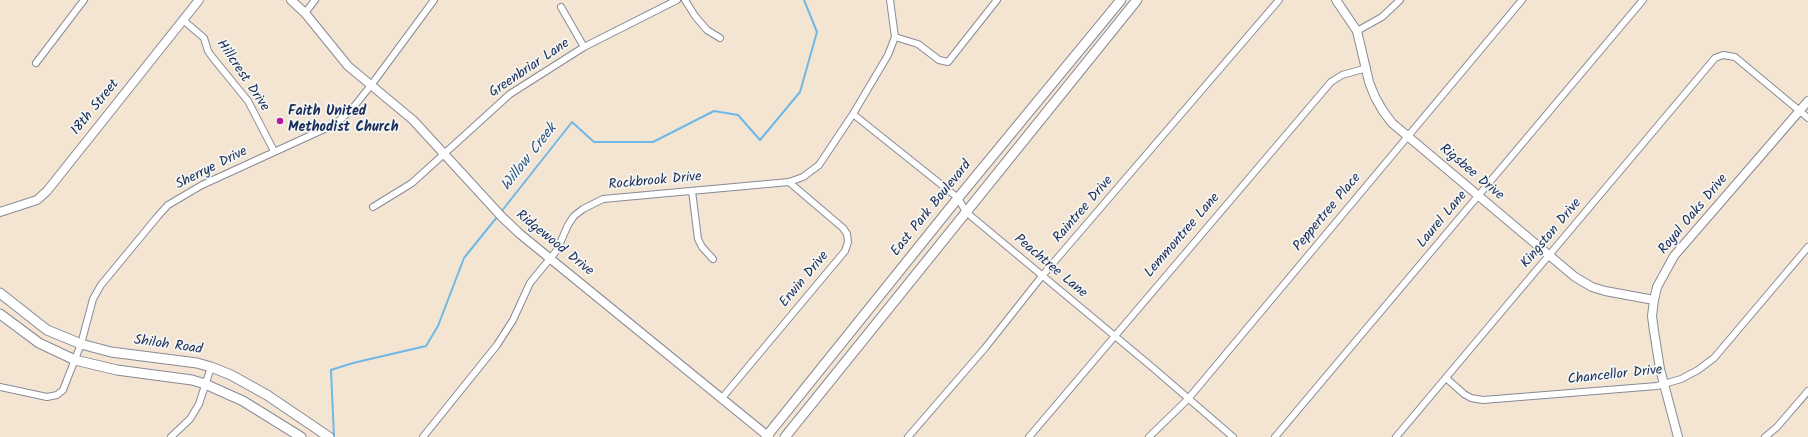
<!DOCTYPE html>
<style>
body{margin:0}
canvas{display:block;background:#f4e5d2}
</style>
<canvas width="1808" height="437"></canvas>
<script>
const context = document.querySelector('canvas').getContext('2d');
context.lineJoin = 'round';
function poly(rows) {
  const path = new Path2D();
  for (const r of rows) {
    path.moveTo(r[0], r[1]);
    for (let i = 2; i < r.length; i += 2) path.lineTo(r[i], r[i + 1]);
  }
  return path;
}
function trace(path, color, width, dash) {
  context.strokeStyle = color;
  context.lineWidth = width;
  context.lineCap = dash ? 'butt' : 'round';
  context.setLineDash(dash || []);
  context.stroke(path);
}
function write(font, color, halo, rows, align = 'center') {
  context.font = font + ' Kalam,sans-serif';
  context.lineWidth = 3.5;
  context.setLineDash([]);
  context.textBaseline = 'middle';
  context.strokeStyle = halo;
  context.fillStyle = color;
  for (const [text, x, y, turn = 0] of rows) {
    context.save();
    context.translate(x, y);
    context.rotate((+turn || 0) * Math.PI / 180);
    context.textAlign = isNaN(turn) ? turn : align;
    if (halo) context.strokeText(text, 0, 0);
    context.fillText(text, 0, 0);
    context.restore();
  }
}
const stream = poly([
 [501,212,572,122,594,142,653,142,714,111,738,115,760,140,800,92,817,32,804,0],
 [334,437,331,370,353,363,426,346,438,326,464,258,497,217]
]);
const minor = poly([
 [685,0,695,16,707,30,720,38],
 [561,7,584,47],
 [305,13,315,0],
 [183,20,204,38,208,51,213,58,248,101,274,151],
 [1357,31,1382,17,1400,0],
 [895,37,918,44,939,60,948,62,997,0],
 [36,63,84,0],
 [853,114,958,198,966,212,1152,367,1233,437],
 [692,191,698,239,702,247,713,259],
 [373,207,412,183,510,94,584,47,677,0],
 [1446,378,1464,394,1471,398,1483,400,1657,386,1681,379,1698,370,1714,358,1808,247],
 [0,387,47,397,57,395,63,390,81,344,93,299,101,285,158,216,168,205,202,185,331,126,340,120,352,109,372,84,434,0],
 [722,398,845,251,848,242,847,234,843,228,789,182],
 [171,437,190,419,199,404,211,367],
 [423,437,497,345,513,320,530,283,557,250,568,225,574,216,583,209,603,199,789,182,803,177,819,165,853,114,888,55,895,37,890,0],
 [908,437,985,348,1042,276,1279,0],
 [1029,437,1331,82,1342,75,1367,68],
 [1149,437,1188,399,1522,0],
 [1275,437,1643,0],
 [1396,437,1715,58,1723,55,1735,57,1808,118],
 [1765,437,1777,427,1808,391]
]);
const tertiary = poly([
 [291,0,305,13,348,66,413,120,502,217,520,234,769,437],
 [1336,0,1357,31,1369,82,1375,97,1383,111,1392,123,1575,277,1592,287,1605,291,1654,300],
 [0,212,37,200,47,191,199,0],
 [1678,437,1660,369,1654,331,1652,316,1654,300,1657,287,1674,256,1808,101]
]);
const secondary = poly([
 [0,293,47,330,81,344,111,352,197,363,211,367,231,375,267,395,329,437],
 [0,314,39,343,75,360,117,370,192,380,205,384,243,401,301,437],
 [766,437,958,198,1121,0],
 [785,437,1137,0]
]);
const markers = [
 [280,121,4,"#b5179e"]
];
const streetNames = [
 ["Greenbriar Lane",530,69,-34],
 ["Hillcrest Drive",242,76,56],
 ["18th Street",96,108,-51],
 ["Sherrye Drive",212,169,-27],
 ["Rigsbee Drive",1471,173,40],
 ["Rockbrook Drive",655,182,-5],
 ["East Park Boulevard",932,209,-51],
 ["Raintree Drive",1084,210,-49],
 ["Peppertree Place",1328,213,-50],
 ["Royal Oaks Drive",1694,215,-50],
 ["Laurel Lane",1443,220,-50],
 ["Kingston Drive",1552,234,-50],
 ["Lemmontree Lane",1183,236,-49],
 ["Ridgewood Drive",554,244,39],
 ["Peachtree Lane",1050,267,40],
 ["Erwin Drive",805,280,-50],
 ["Shiloh Road",168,346,8],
 ["Chancellor Drive",1615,376,-6]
];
const poiNames = [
 ["Faith United",288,113],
 ["Methodist Church",288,129]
];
const waterNames = [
 ["Willow Creek",530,158,-52]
];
trace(stream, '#6eb8e7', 2);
trace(minor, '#888a98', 8);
trace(tertiary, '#888a98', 10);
trace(secondary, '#888a98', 11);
trace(minor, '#fff', 6);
trace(tertiary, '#fff', 8);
trace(secondary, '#fff', 9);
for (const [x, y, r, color] of markers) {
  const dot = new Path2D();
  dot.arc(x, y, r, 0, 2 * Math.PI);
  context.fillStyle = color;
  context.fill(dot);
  trace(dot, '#f6f6f2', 1.5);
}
write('14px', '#1b2f5e', '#f6f6f2', streetNames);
write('bold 14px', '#1b2f5e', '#f6f6f2', poiNames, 'left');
write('italic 15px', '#345887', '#f6f6f2', waterNames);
</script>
